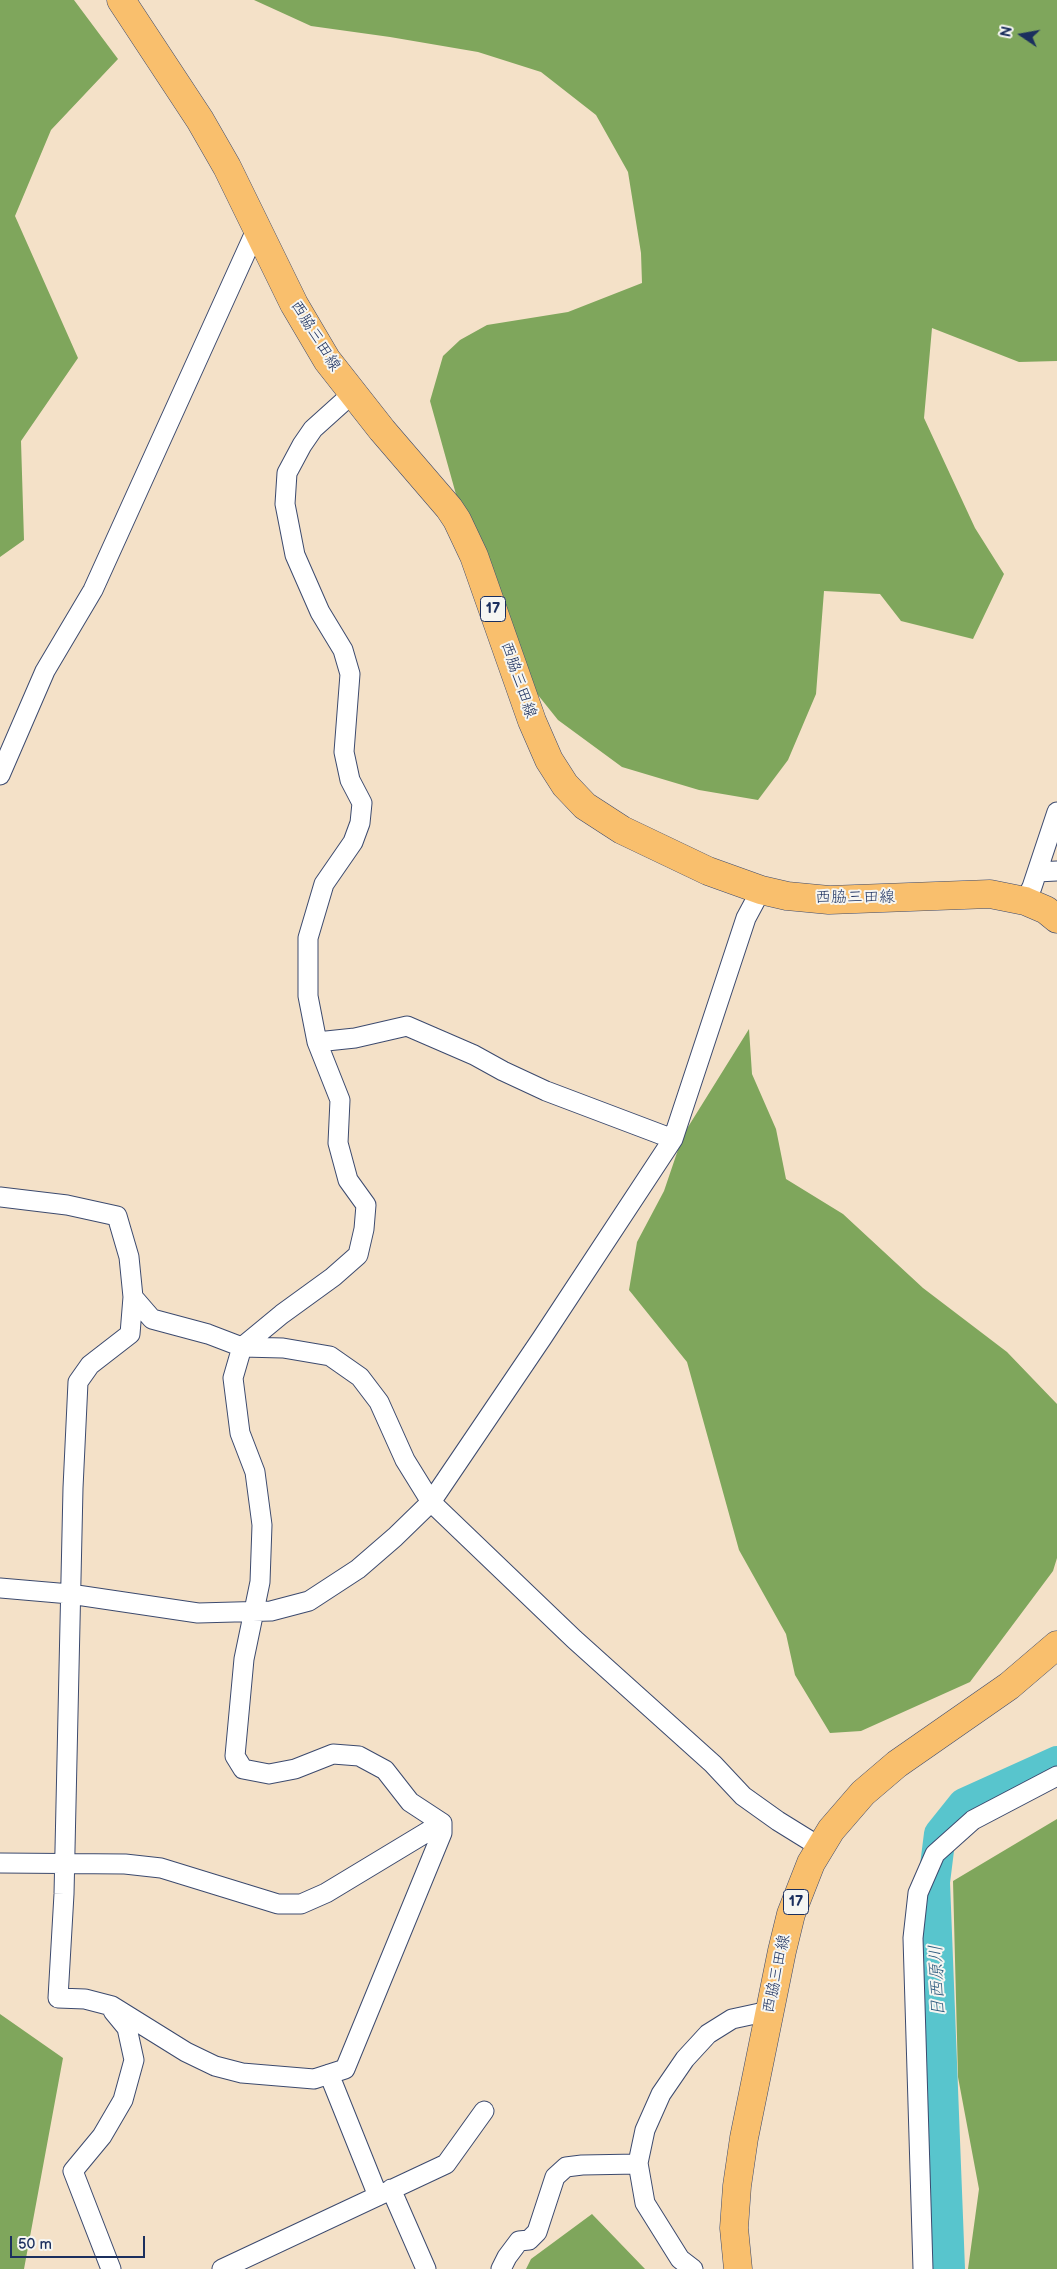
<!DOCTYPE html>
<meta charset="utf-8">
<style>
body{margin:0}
#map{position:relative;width:1057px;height:2269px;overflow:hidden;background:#f4e1c8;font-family:"Balsamiq Sans",sans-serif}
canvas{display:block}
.north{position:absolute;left:997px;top:10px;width:50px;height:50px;-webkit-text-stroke:4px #f6f6f2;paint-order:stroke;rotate:282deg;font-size:14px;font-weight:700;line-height:20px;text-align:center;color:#1b2f5e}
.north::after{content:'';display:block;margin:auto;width:18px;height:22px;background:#1b2f5e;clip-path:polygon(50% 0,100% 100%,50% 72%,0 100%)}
.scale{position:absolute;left:10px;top:2236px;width:135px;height:22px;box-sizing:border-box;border:2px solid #1b2f5e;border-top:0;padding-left:6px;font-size:15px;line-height:18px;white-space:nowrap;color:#1b2f5e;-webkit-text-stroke:4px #f6f6f2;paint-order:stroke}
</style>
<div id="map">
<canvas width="1057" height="2269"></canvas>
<div class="north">N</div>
<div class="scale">50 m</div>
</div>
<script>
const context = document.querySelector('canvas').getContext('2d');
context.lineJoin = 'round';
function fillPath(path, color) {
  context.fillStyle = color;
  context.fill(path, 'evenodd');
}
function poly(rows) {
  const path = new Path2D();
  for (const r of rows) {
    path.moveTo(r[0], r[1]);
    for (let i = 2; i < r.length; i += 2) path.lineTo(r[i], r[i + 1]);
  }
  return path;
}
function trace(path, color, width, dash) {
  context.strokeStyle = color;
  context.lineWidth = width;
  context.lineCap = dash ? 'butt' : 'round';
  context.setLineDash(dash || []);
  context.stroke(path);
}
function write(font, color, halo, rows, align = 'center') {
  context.font = font + ' "Balsamiq Sans","Klee One",sans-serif';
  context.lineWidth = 4;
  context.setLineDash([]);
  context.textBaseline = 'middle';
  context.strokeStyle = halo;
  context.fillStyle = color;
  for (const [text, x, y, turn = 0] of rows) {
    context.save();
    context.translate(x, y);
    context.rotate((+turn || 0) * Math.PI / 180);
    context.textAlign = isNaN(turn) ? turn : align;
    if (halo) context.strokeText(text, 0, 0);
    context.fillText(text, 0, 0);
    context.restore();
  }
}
const forest = poly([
 [0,0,74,0,118,59,51,130,15,216,78,358,21,441,24,540,0,557],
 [254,0,1057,0,1057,361,1019,362,932,328,924,418,975,528,1004,574,973,639,901,621,880,594,824,591,816,694,788,760,758,800,699,790,622,767,558,720,518,670,457,498,430,401,443,356,460,340,487,325,568,312,642,283,641,253,628,172,596,115,541,72,478,52,390,37,311,26],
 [749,1029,752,1074,776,1129,786,1179,843,1214,923,1288,1007,1352,1057,1404,1057,1558,1053,1571,970,1682,861,1731,830,1733,795,1675,786,1634,739,1550,687,1362,629,1290,637,1242,664,1191,683,1135],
 [1057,1819,1057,2269,968,2269,979,2189,958,2077,953,1881],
 [0,2014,63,2058,24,2269,0,2269],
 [592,2214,645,2269,526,2269,531,2259]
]);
const river = poly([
 [949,2269,934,1882,940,1834,964,1804,1057,1762]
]);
const minor = poly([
 [353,393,313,429,302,445,287,473,285,504,295,555,320,612,343,650,350,674,344,752,350,780,362,803,360,823,353,842,324,884,308,938,308,996,317,1042,340,1100,338,1143,348,1180,366,1205,364,1229,358,1255,333,1277,282,1314,242,1347,233,1378,240,1433,255,1472,262,1525,260,1582,244,1659,235,1756,243,1769,269,1774,295,1769,333,1754,359,1756,385,1770,410,1802,442,1823],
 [0,775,45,671,93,590,257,228],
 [1037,872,1057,871],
 [1025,901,1032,887,1057,812],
 [317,1042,355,1038,407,1026,474,1055,503,1071,546,1091,673,1139],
 [0,1197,67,1205,117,1216,129,1257,133,1297,130,1334,90,1365,78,1382,73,1488,64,1894,58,1998,85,1999,112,2006,186,2052,215,2066,242,2073,314,2079,345,2069,442,1833,442,1823],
 [133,1297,152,1319,208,1334,242,1347,283,1348,330,1356,360,1377,379,1402,405,1460,431,1502,574,1639,713,1764,743,1796,778,1821,820,1847],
 [0,1588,70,1594,198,1613,271,1611,309,1601,358,1569,395,1537,431,1502,542,1338,673,1139,746,918,761,890],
 [0,1863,125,1864,161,1868,278,1904,301,1904,326,1893,442,1823],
 [329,2074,378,2196],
 [391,2189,426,2269],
 [111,2269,73,2171,102,2136,123,2100,134,2060,127,2028,113,2011],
 [222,2269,446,2164,484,2111],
 [501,2269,507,2257,519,2241,529,2240,537,2232,555,2177,566,2167,582,2165,638,2164],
 [693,2269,680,2259,645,2203,638,2163,645,2130,661,2094,685,2059,708,2034,732,2019,769,2011],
 [923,2269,913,1938,918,1893,935,1854,973,1820,1057,1776]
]);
const primary = poly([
 [121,0,200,120,227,167,294,304,327,360,382,430,449,508,457,520,474,556,532,721,549,760,565,785,585,806,622,830,708,871,761,890,787,896,829,900,990,894,1025,901,1046,910,1057,919],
 [738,2269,734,2228,737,2186,744,2138,782,1951,791,1914,811,1863,831,1830,863,1793,897,1764,1009,1686,1057,1645]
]);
const shields = [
 [493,609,25],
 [796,1902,25]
];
const shieldNames = [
 ["17",493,609],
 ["17",796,1902]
];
const streetNames = [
 ["西脇三田線",315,336,58],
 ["西脇三田線",518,680,71],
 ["西脇三田線",855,898],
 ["西脇三田線",777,1974,-78]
];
const waterNames = [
 ["日西原川",938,1981,-92]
];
fillPath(forest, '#7fa65c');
trace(river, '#58c5cd', 32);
trace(minor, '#3c4a6e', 21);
trace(primary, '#3c4a6e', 29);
trace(minor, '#fff', 19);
trace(primary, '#f9bf6d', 28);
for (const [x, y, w] of shields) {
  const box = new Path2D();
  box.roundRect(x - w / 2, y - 12.5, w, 25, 4);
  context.fillStyle = '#f6f6f2';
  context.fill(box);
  trace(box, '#1b2f5e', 1);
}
write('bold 15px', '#1b2f5e', null, shieldNames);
write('16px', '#1b2f5e', '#f6f6f2', streetNames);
write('italic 18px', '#2d5c7f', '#f6f6f2', waterNames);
</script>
